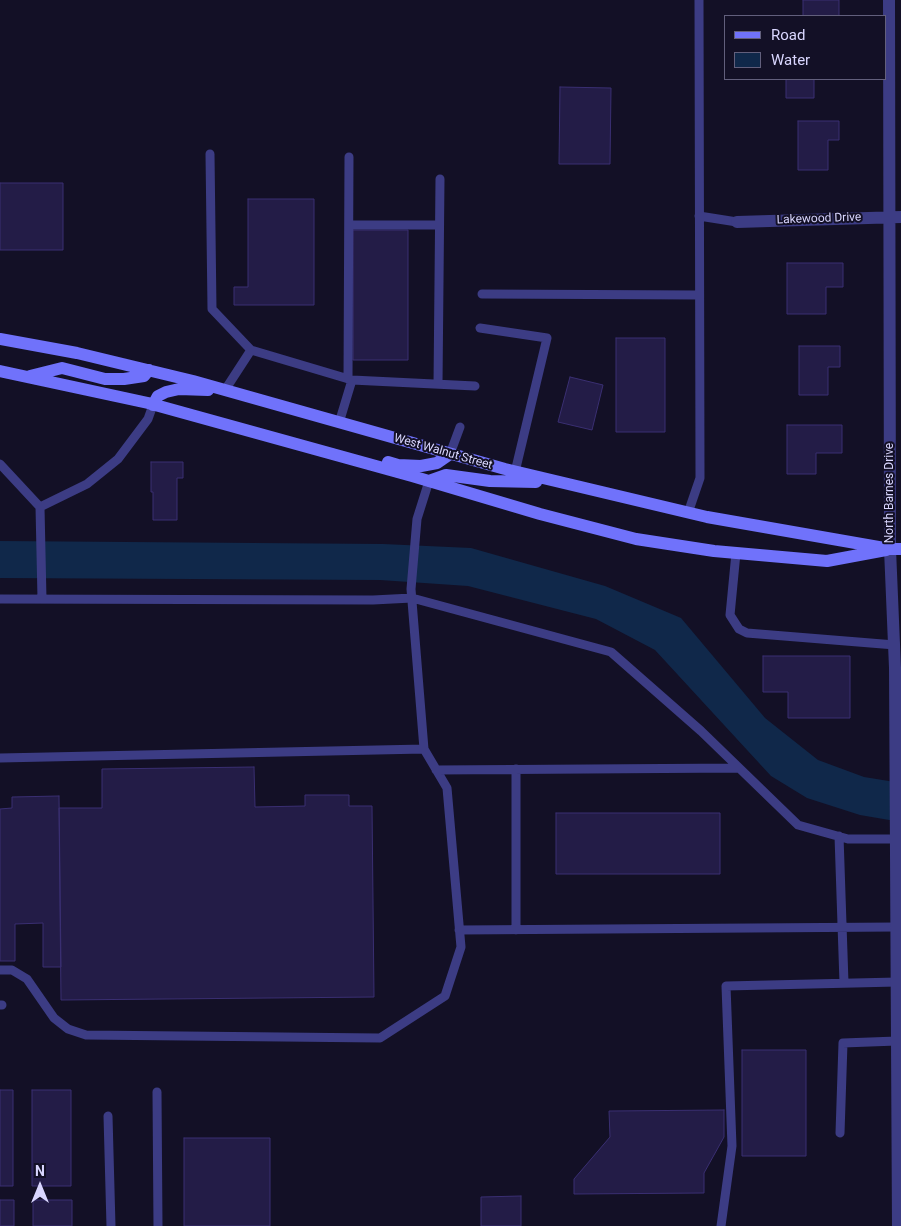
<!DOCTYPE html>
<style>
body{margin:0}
#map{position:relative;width:901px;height:1226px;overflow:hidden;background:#131026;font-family:Roboto,sans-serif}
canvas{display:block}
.legend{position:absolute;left:724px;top:15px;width:162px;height:65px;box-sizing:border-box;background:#131026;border:1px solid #625f7c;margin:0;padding:6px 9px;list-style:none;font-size:15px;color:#d9d6fe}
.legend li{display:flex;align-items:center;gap:10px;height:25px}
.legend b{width:25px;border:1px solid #625f7c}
.north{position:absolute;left:15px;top:1161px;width:50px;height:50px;-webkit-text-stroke:4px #131026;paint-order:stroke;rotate:0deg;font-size:14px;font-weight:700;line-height:20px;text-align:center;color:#d9d6fe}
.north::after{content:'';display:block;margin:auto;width:18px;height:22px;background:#d9d6fe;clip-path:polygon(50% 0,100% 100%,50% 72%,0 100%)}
</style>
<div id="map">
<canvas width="901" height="1226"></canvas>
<ul class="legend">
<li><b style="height:6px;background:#7072fb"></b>Road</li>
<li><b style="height:14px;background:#10284a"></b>Water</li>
</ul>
<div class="north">N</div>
</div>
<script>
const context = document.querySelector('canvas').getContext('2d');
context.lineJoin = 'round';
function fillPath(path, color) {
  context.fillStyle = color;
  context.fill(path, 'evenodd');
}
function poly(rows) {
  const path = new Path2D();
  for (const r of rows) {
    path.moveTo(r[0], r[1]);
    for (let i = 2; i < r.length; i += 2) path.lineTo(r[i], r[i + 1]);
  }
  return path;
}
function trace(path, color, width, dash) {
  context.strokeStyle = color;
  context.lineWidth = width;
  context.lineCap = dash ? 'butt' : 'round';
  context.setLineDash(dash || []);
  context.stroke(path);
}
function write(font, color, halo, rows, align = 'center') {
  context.font = font + ' Roboto,sans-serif';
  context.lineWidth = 4;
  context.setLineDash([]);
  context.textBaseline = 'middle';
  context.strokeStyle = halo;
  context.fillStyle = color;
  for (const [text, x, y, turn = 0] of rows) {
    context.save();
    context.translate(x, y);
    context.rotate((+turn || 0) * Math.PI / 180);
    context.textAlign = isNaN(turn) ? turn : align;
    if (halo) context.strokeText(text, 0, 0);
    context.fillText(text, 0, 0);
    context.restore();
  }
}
const water = poly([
 [0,541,383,544,471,548,605,586,681,618,765,718,818,760,864,777,901,783,901,822,860,815,807,798,771,776,655,650,596,619,468,586,380,580,0,578]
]);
const building = poly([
 [803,0,839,0,839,16,803,16,803,0],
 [786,79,814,79,814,98,786,98,786,79],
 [560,87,611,88,610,164,559,164,560,87],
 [798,121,839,121,839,140,828,140,828,170,798,170,798,121],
 [0,183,63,183,63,250,0,250,0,183],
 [248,199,314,199,314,305,234,305,234,287,248,287,248,199],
 [353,230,408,230,408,360,353,360,353,230],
 [787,263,843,263,843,287,826,287,826,314,787,314,787,263],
 [616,338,665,338,665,432,616,432,616,338],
 [799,346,840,346,840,367,828,367,828,395,799,395,799,346],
 [570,377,603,385,592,430,558,422,570,377],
 [787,425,842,425,842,453,816,453,816,474,787,474,787,425],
 [151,462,183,462,183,478,177,478,177,520,153,520,153,492,151,492,151,462],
 [763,656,850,656,850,718,788,718,788,692,763,692,763,656],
 [254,767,255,807,305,806,305,795,349,795,349,806,372,806,374,997,61,1000,59,808,102,808,102,769,254,767],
 [59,796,61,967,43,967,43,923,15,924,15,961,0,961,0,809,12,808,12,797,59,796],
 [556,813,720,813,720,874,556,874,556,813],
 [742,1050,806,1050,806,1156,742,1156,742,1050],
 [0,1090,13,1090,13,1186,0,1186,0,1090],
 [32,1090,71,1090,71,1186,32,1186,32,1090],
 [724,1110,724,1137,704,1173,704,1193,574,1194,574,1179,610,1137,609,1111,724,1110],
 [184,1138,270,1138,270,1226,184,1226,184,1138],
 [521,1196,521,1226,481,1226,481,1197,521,1196],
 [0,1200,14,1200,14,1226,0,1226,0,1200],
 [33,1200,72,1200,72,1226,33,1226,33,1200]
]);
const service = poly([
 [210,154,212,309,251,350,352,380,475,386],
 [699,216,737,222],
 [349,225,439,225],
 [482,294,699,295],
 [480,328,547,338,515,472],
 [348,379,349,157],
 [438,384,440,179],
 [225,390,251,350],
 [339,423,352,380],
 [450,454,460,427],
 [0,464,40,507,42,599],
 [40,507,87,484,118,459,148,419,153,405],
 [688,513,700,478,699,0],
 [736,553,730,615,739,629,747,633,895,645],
 [0,599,373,600,412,598,611,652,701,731,798,825,848,839,896,839],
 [0,758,424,749],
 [436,770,739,768],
 [839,836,844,983],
 [459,930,897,927],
 [516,930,516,769],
 [0,970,12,970,27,979,54,1018,68,1029,86,1035,380,1038,445,996,461,947,447,788,424,749,411,589,417,519,429,481],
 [0,1005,2,1005],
 [157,1092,158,1226],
 [108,1116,111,1226],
 [840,1133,843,1043,897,1041],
 [721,1226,732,1146,726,986,897,982]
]);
const minor = poly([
 [889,0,890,549],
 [737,222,901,217]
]);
const tertiary = poly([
 [890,549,895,668,898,1226]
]);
const secondary = poly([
 [0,339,77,353,193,381,505,469,707,517,890,549,901,549],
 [0,371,148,403,412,476,540,514,636,539,714,551,827,561,886,550],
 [30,376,62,368,105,379,124,379,144,376,149,370],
 [153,405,158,396,166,392,179,389,208,390],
 [388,462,398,465,421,466,437,463,450,454],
 [429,481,446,475,490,481,536,482]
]);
const streetNames = [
 ["Lakewood Drive",819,219,-2],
 ["West Walnut Street",443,452,16],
 ["North Barnes Drive",890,493,-90]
];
fillPath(water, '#10284a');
fillPath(building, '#231c47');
trace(building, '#3a2f72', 1);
trace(service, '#3c3c84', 9);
trace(minor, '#3c3c84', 12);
trace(tertiary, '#3c3c84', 12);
trace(secondary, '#7072fb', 12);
write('12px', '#d9d6fe', '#131026', streetNames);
</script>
